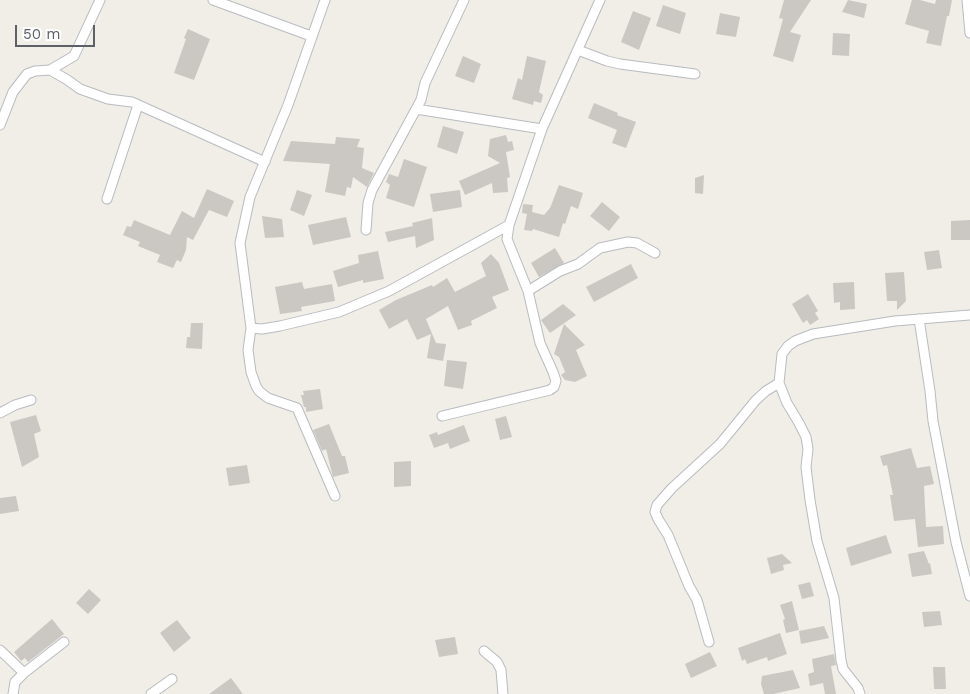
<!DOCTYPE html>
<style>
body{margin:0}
#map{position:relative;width:970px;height:694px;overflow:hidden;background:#f0eee6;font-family:"Work Sans",sans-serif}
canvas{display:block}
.scale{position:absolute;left:15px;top:25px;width:80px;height:22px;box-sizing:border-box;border:2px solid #5d6167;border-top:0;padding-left:6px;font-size:15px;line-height:18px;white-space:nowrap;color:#5d6167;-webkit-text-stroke:4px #fff;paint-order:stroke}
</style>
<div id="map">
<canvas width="970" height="694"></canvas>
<div class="scale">50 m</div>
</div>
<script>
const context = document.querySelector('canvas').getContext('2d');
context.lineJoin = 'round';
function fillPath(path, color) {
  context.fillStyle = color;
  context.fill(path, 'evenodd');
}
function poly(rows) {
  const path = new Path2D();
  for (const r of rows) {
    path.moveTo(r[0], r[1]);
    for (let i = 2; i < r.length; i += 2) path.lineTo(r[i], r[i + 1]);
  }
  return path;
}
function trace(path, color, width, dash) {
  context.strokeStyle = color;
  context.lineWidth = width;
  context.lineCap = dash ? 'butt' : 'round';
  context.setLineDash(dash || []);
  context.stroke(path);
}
const building = poly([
 [784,0,811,0,790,32,801,35,793,62,773,56,783,19,779,18],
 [848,0,867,4,864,18,842,12],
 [912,0,920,0,935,4,936,0,952,0,949,16,947,16,941,46,926,43,929,31,905,24],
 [663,5,686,13,680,34,656,26],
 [633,11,651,18,639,50,621,42],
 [720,13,740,17,736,37,716,34],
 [188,29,210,39,194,80,174,73,186,39,184,38],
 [833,33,850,34,849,56,832,55],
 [463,56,481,64,474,83,455,76],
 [527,56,546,61,539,92,543,95,541,103,534,101,533,105,512,99,518,78,522,80],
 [594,103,618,113,617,115,636,122,626,148,612,143,617,130,588,118],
 [443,126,464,132,457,154,437,147],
 [506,135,508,142,512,141,514,150,506,152,510,177,507,178,508,192,493,193,492,183,465,195,459,181,500,163,488,156,490,139],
 [336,137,360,139,357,147,364,148,362,168,374,173,367,187,353,177,351,188,347,187,345,196,325,192,330,164,283,161,291,141,335,144],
 [404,159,427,167,414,207,386,198,390,185,386,182,389,174,398,177],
 [704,175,703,194,695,193,695,178],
 [559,185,583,193,578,209,571,206,565,224,563,223,559,237,533,229,532,231,524,230,527,214,522,213,523,204,533,205,532,212,544,215,550,208],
 [207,189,234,201,227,217,209,210,193,240,187,237,186,250,181,262,177,260,173,268,157,262,160,255,138,246,140,242,123,235,127,226,131,227,134,220,170,235,182,211,194,218],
 [297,190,312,195,304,216,290,210],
 [460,190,462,207,433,212,430,194],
 [602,202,620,217,609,231,590,216],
 [262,216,282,219,284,237,265,238],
 [346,217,351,237,313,245,308,225],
 [432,218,434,240,416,248,415,236,388,242,385,232,413,226,412,223],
 [970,220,970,240,951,240,951,221],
 [555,248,564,263,539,277,531,263],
 [939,250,942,268,927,270,924,252],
 [378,251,384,279,363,283,363,280,338,287,333,271,359,263,358,255],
 [491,254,499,263,509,290,492,297,497,308,471,321,472,325,458,330,448,306,426,319,436,343,446,344,443,361,427,358,431,334,417,340,407,319,389,329,379,310,396,300,432,285,433,287,447,278,455,292,486,276,481,263],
 [631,264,638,278,594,302,586,287],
 [904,272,906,301,897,310,897,301,887,301,885,273],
 [302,282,304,289,332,284,335,301,301,307,302,311,280,314,275,287],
 [854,282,855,309,840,310,840,302,834,303,833,283],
 [808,294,818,311,815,313,819,319,810,325,807,320,803,323,792,304],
 [563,304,576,315,550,333,541,320],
 [191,323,203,323,202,349,186,348,187,337,190,337],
 [564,324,585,345,576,350,587,376,575,382,565,380,561,375,565,372,559,357,554,354],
 [447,360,467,362,463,389,444,386],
 [320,389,323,409,306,412,306,407,304,407,301,395,304,395,303,391],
 [36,415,41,431,34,434,39,457,22,467,10,422],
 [506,416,512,437,500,440,495,419],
 [329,424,342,456,345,456,349,473,333,477,326,449,322,451,313,430],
 [464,425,470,441,450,449,448,443,434,448,429,435,437,432,438,435],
 [911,448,917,468,930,466,934,484,924,486,926,527,943,526,944,544,918,547,915,519,894,521,890,495,893,495,887,465,883,466,880,456],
 [411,461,411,486,394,487,394,462],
 [247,465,250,483,229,486,226,468],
 [16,496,19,511,0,514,0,498],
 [886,535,892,553,851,566,846,548],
 [924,551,929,564,930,563,932,574,912,577,908,554],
 [782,554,792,563,783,565,784,570,771,574,767,558],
 [810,582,814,596,802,599,798,585],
 [89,589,101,600,88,614,76,603],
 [792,601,799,630,786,633,783,620,785,619,780,605],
 [940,611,942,625,924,627,922,612],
 [52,619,64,634,28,662,25,658,21,661,14,652],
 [177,620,191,638,174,652,160,633],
 [824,626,829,638,801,644,799,631],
 [780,633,787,654,768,661,767,657,747,664,745,659,742,661,738,648],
 [455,637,458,654,439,657,435,640],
 [710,652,717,666,691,678,685,664],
 [834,654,836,665,831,666,836,694,825,694,823,683,810,686,808,674,814,672,812,659],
 [933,667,945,667,946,689,934,689],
 [793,670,800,688,773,694,764,694,761,684,762,676],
 [231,678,243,694,209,694]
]);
const minor = poly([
 [213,0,311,36],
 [325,0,288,105,250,197,240,243,251,328,248,350,251,372,256,386,259,391,268,398,297,408,335,496],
 [967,0,970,33],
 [578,50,607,61,620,64,695,74],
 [50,70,66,79,80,89,108,99,132,102,265,162],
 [416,109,542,129],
 [0,125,13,92,27,74,35,71,50,70,74,56,100,0],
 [107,199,138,105],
 [366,230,368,203,372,190,421,100,425,83,464,0],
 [528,291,560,271,578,264,600,248,628,242,637,243,655,253],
 [919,319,930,391,933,421,956,542,970,596],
 [251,328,262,329,280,326,339,312,389,291,509,225],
 [0,413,15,405,31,400],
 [442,416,550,390,554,387,556,381,553,372,540,343,528,291,507,239,509,225,542,129,600,0],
 [709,642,697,600,689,586,668,535,658,519,655,512,657,505,672,488,720,444,756,400,766,391,779,383],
 [0,650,24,673],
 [484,651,497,662,501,670,503,694],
 [13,694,15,682,24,673,64,642],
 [151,694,172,679],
 [860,694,858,688,843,669,841,660,834,598,817,541,810,500,806,467,808,449,806,437,799,423,787,403,779,383,782,354,788,346,795,341,813,334,895,321,970,315]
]);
fillPath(building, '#cbc8c3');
trace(minor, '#b8bbc0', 11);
trace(minor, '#fff', 9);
</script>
